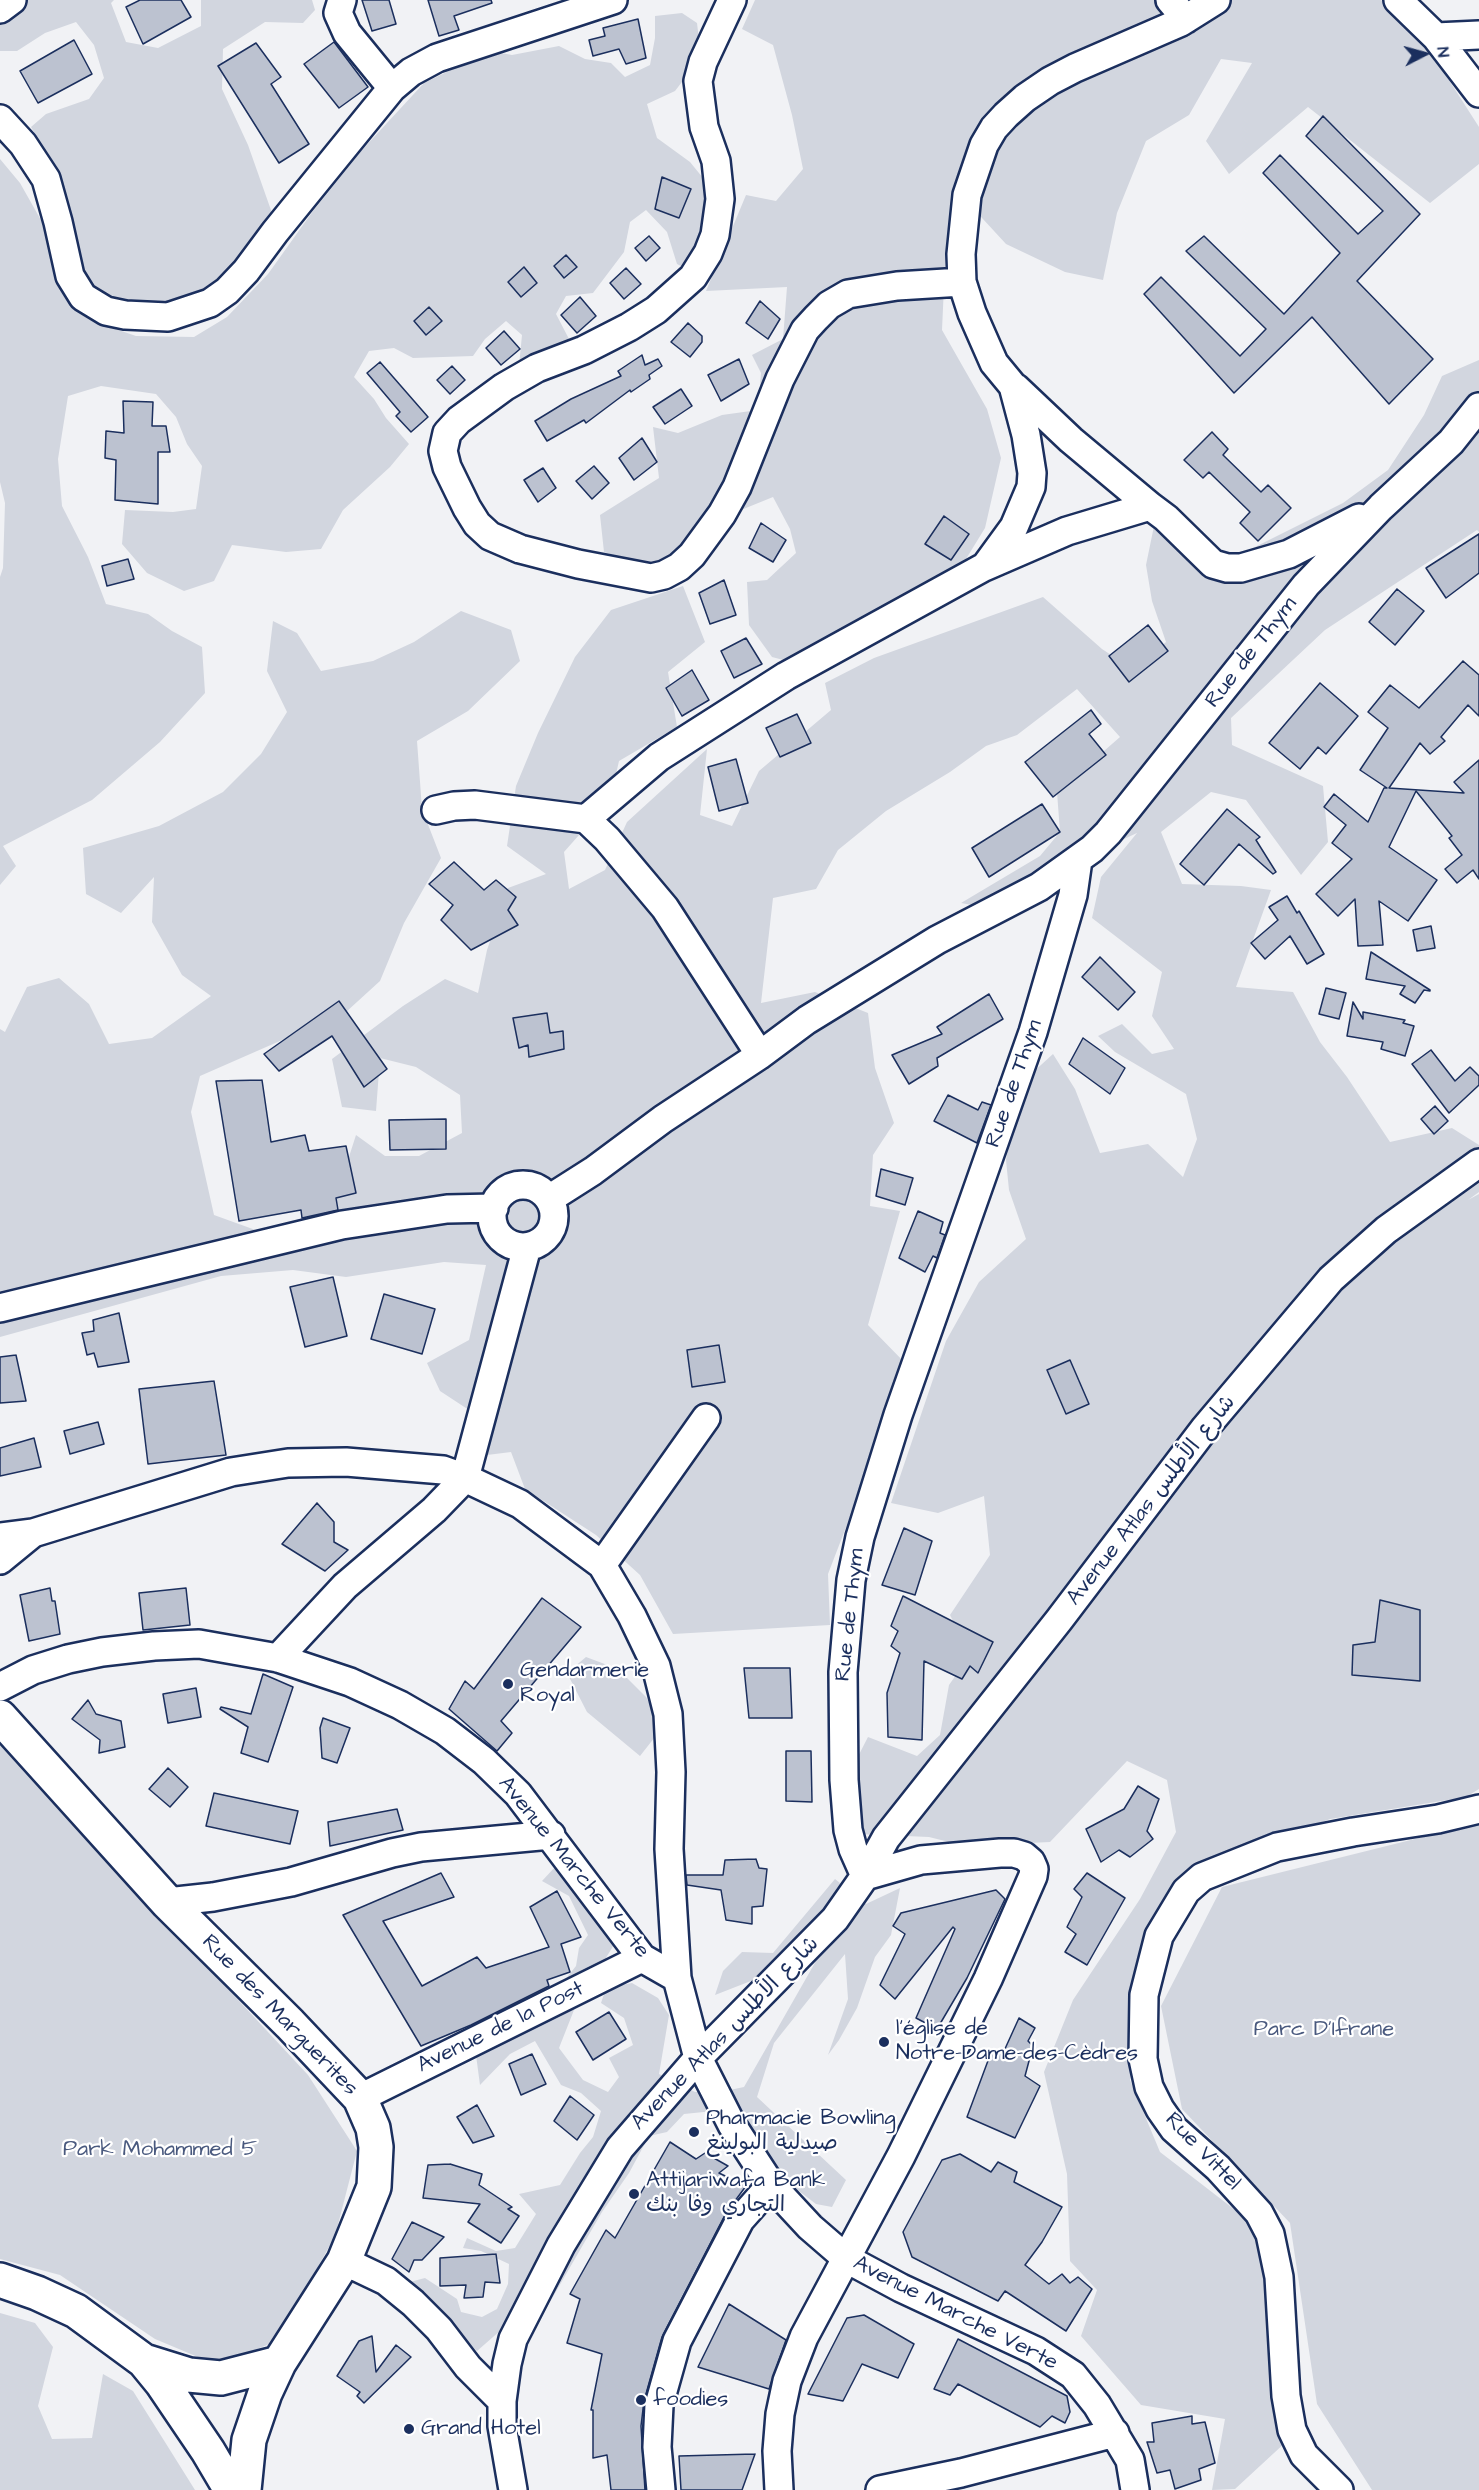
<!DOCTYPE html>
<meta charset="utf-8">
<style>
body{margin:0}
#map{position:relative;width:1479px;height:2490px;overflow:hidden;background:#f1f2f5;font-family:"Architects Daughter",sans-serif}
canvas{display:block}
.north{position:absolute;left:1395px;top:24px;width:60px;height:60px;-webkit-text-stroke:4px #fff;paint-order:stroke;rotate:84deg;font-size:16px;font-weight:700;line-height:24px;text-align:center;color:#1b2f5e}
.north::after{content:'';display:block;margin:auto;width:21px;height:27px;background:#1b2f5e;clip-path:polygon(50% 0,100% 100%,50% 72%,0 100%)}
</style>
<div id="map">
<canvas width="1479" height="2490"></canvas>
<div class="north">N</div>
</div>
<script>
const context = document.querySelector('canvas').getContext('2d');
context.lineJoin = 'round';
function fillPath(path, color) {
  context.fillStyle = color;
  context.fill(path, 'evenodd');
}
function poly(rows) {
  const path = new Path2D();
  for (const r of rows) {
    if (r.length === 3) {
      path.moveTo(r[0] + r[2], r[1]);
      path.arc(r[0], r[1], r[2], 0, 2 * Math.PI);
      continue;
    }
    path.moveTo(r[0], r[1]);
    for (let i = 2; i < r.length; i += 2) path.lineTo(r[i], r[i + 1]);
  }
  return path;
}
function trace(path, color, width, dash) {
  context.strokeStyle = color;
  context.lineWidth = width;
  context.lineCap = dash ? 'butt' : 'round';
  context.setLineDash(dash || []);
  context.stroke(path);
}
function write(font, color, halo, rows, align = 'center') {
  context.font = font + ' "Architects Daughter","Playpen Sans Arabic",sans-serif';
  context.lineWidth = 4.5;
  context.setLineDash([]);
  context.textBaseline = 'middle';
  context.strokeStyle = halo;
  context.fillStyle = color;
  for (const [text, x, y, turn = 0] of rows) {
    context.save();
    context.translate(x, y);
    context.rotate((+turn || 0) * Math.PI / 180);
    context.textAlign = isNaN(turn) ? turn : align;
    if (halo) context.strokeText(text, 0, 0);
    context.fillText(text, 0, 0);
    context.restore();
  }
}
const green = poly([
 [0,0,114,0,111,3,126,42,158,48,201,26,201,0,312,0,315,10,303,23,265,22,223,49,222,89,248,145,272,213,256,250,218,286,177,299,135,305,98,294,83,268,66,212,58,174,31,127,46,114,89,99,104,78,94,45,76,22,45,33,17,51,0,51],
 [755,0,1381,0,1438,63,1479,127,1479,164,1430,203,1308,107,1229,174,1206,141,1252,63,1221,59,1189,115,1146,141,1117,213,1103,280,1065,272,1006,244,959,193,945,264,942,330,987,409,1001,458,985,528,958,572,791,662,772,657,749,625,747,582,767,580,796,553,790,529,773,497,741,510,712,532,674,567,643,565,604,552,600,515,659,478,653,427,678,433,722,415,758,410,761,373,752,355,783,339,787,287,706,291,746,195,776,201,803,169,792,115,773,45,742,29],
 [682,13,697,23,701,57,675,91,647,104,657,138,690,162,716,194,691,271,677,264,667,232,646,210,630,222,624,252,593,293,566,296,556,314,569,339,552,360,519,366,522,335,506,321,485,339,473,356,413,358,394,348,369,351,354,377,374,399,386,418,409,444,390,467,343,510,321,549,286,552,232,545,214,581,184,591,147,573,122,544,125,510,173,512,196,509,202,466,187,444,176,417,156,394,101,386,68,396,58,459,62,506,88,557,106,604,148,614,172,631,202,647,205,693,160,742,92,800,3,846,16,866,0,885,0,577,3,568,5,503,0,482,0,159,20,183,46,229,71,302,95,322,136,336,194,337,227,317,268,274,313,211,362,150,424,83,490,51,512,55,559,46,585,59,611,63,625,77,650,65,655,38,655,16],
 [1479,360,1479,532,1477,530,1325,630,1231,718,1232,745,1323,786,1328,842,1301,875,1246,800,1211,792,1161,832,1182,884,1241,886,1271,890,1236,987,1293,992,1320,1042,1347,1077,1390,1142,1452,1128,1479,1145,1479,1192,1468,1200,1479,1194,1479,1789,1466,1797,1330,1819,1196,1872,1152,1941,1130,2080,1160,2152,1261,2230,1268,2315,1287,2441,1235,2489,1212,2490,1225,2419,1141,2405,1081,2336,1097,2290,1070,2261,1067,2174,1044,2072,1073,2000,1140,1899,1176,1832,1167,1780,1127,1761,1050,1842,965,1846,929,1837,859,1834,849,1774,868,1737,917,1756,940,1735,949,1685,970,1655,950,1615,990,1555,984,1496,938,1513,891,1503,946,1341,979,1282,1026,1239,1009,1190,1006,1160,1019,1085,1053,1054,1075,1089,1100,1153,1148,1144,1183,1177,1197,1139,1186,1094,1115,1052,1098,1036,1122,1024,1152,1054,1174,1049,1152,1016,1162,972,1092,918,1101,877,1137,833,1057,870,988,908,961,903,1040,856,1060,832,1057,792,1120,737,1077,689,1017,735,986,746,950,772,886,811,838,850,816,889,773,898,761,1003,815,992,868,1013,875,1068,894,1123,873,1155,870,1206,900,1211,868,1325,908,1366,828,1574,830,1625,673,1634,640,1575,596,1535,525,1489,511,1452,487,1455,472,1412,440,1391,427,1363,469,1340,486,1265,444,1262,346,1277,293,1270,221,1276,0,1337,0,1029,5,1032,27,987,59,978,89,1004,109,1044,152,1038,211,996,182,975,152,922,154,877,121,913,86,894,83,848,159,826,223,792,261,754,287,712,267,671,273,621,297,633,321,671,373,661,414,642,461,611,511,630,520,661,468,711,417,741,422,809,441,858,404,923,380,981,346,1012,200,1076,191,1112,214,1215,261,1232,330,1216,356,1135,385,1156,419,1156,462,1133,460,1095,416,1067,380,1058,376,1111,342,1107,332,1059,403,1006,445,979,478,993,487,950,508,888,546,874,507,846,516,786,538,733,575,657,611,610,683,586,705,642,668,672,677,727,619,761,610,800,564,852,569,889,605,870,627,822,707,749,700,815,732,826,759,771,831,710,825,683,874,658,1043,597,1102,649,1134,670,1166,642,1152,601,1146,565,1154,526,1217,566,1343,503,1388,470,1424,415,1442,376],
 [586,1657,618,1669,646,1697,662,1728,640,1756,587,1712,567,1673],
 [0,1744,308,2075,357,2151,335,2236,277,2341,217,2365,155,2339,60,2275,0,2259],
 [1479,1823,1479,2490,1372,2490,1317,2404,1290,2223,1182,2109,1161,2006,1222,1887],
 [555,1867,571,1879,615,1943,574,2010,559,2048,583,2080,608,2092,619,2077,609,2058,633,2045,624,2018,601,2003,606,1988,632,1983,658,1998,669,2015,659,2074,695,2092,725,2091,744,2087,820,1954,715,1995,723,1971,742,1952,773,1953,835,1879,866,1904,900,1888,891,1935,875,1957,857,2008,839,2040,828,2055,848,1999,845,1954,774,2043,757,2097,846,2180,832,2207,816,2204,791,2185,765,2156,733,2109,684,2114,667,2132,649,2136,629,2173,602,2212,532,2333,543,2267,509,2323,477,2351,436,2313,410,2282,425,2278,457,2299,461,2312,482,2317,497,2309,508,2284,509,2264,481,2251,463,2248,467,2238,496,2251,515,2248,536,2214,519,2194,560,2185,580,2153,593,2137,601,2111,581,2093,561,2085,535,2041,510,2054,480,2085,476,2055,560,1986,576,1966,579,1948,588,1935,569,1896,542,1881],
 [0,2313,35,2323,53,2347,38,2406,52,2439,92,2438,103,2374,133,2391,195,2490,0,2490]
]);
const building = poly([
 [140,0,181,0,191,17,143,44,126,7,140,0],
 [362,0,389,0,396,24,372,31,362,0],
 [428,0,491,0,492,3,454,16,459,30,439,36,428,0],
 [638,19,646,58,626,64,619,49,593,56,589,40,605,36,603,28,638,19],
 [74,40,92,74,38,103,20,71,74,40],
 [334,42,368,87,339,108,304,64,334,42],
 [256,43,281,77,271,84,309,144,279,163,218,66,256,43],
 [1323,116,1420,214,1357,281,1433,359,1389,404,1312,317,1234,393,1144,294,1161,277,1240,356,1266,329,1186,251,1204,236,1284,314,1340,253,1263,173,1280,155,1358,234,1383,211,1306,136,1323,116],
 [662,177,691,189,679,218,655,209,662,177],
 [649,236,660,248,646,261,635,248,649,236],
 [566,255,577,267,564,278,554,266,566,255],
 [524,267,537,283,521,297,508,282,524,267],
 [626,268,641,284,624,299,610,283,626,268],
 [580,297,596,316,577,333,561,315,580,297],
 [760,301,780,319,768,339,746,323,760,301],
 [429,307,442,321,426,335,414,321,429,307],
 [688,323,702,336,702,342,690,357,671,342,688,323],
 [504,331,520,349,501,365,486,348,504,331],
 [642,355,645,365,658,359,662,366,649,375,650,379,631,392,630,390,586,423,584,420,547,441,535,421,571,399,621,376,618,371,642,355],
 [739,359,749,384,721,401,708,375,739,359],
 [380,362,428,417,411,432,396,416,400,412,367,373,380,362],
 [452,366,465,380,450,394,437,380,452,366],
 [681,389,692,406,665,424,653,407,681,389],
 [123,401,153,402,152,426,166,426,170,452,158,452,158,504,115,500,116,460,105,458,106,431,124,433,123,401],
 [1212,432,1228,449,1223,455,1261,492,1268,485,1291,508,1258,541,1240,523,1250,512,1209,472,1203,478,1184,460,1212,432],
 [642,438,657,462,634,480,619,458,642,438],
 [594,466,609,483,592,499,576,481,594,466],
 [543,468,556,488,538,502,524,480,543,468],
 [944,516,969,534,951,560,925,544,944,516],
 [761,523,786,540,773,562,749,548,761,523],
 [1479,534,1479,573,1446,598,1426,568,1479,534],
 [128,559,134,579,107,586,102,566,128,559],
 [724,580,736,615,710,624,699,593,724,580],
 [1397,589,1424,611,1395,645,1369,622,1397,589],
 [1148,625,1168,651,1129,682,1109,656,1148,625],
 [746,638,762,664,734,678,721,651,746,638],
 [1463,661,1479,675,1479,716,1468,705,1441,737,1445,741,1430,754,1420,743,1389,788,1464,793,1454,782,1479,760,1479,879,1473,870,1457,883,1445,869,1462,855,1449,838,1452,836,1416,791,1389,847,1437,880,1408,921,1379,901,1383,945,1358,946,1355,899,1338,916,1316,894,1352,859,1332,843,1346,825,1324,807,1334,794,1368,822,1384,788,1387,788,1360,770,1388,728,1368,712,1390,685,1419,708,1463,661],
 [692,670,709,700,682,716,666,688,692,670],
 [1320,683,1358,716,1326,754,1318,747,1300,769,1269,743,1320,683],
 [1091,710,1101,724,1089,734,1106,755,1053,797,1025,762,1091,710],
 [797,714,811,743,780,757,766,728,797,714],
 [736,759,748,803,719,811,708,767,736,759],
 [1042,804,1060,832,989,877,972,848,1042,804],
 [1227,809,1260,837,1256,840,1276,872,1273,874,1239,844,1204,885,1180,864,1227,809],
 [454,862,484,890,496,880,516,897,508,910,518,925,471,950,441,920,453,905,429,884,454,862],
 [1287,896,1297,913,1299,911,1324,954,1307,964,1290,936,1265,959,1251,943,1278,920,1269,907,1287,896],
 [1431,926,1435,948,1417,951,1413,930,1431,926],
 [1371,952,1430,990,1430,991,1424,990,1415,1003,1400,994,1405,986,1366,979,1371,952],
 [1100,957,1135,992,1118,1010,1082,977,1100,957],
 [1326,988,1346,993,1339,1019,1319,1014,1326,988],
 [989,994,1003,1019,937,1058,938,1066,909,1084,892,1055,942,1034,937,1027,989,994],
 [339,1001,387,1069,364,1087,332,1036,279,1071,264,1054,339,1001],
 [1353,1002,1363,1019,1363,1012,1405,1020,1403,1023,1414,1026,1405,1056,1381,1049,1383,1042,1347,1036,1353,1002],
 [547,1013,550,1033,563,1031,564,1049,529,1057,528,1045,519,1048,513,1018,547,1013],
 [1083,1038,1125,1068,1110,1094,1069,1064,1083,1038],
 [1431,1050,1455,1081,1470,1067,1479,1076,1479,1085,1449,1113,1412,1064,1431,1050],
 [262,1080,271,1142,305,1135,309,1151,346,1146,356,1193,336,1198,338,1210,302,1218,301,1210,239,1221,216,1081,262,1080],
 [948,1095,978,1110,982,1102,991,1105,977,1143,934,1121,948,1095],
 [1435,1106,1448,1121,1434,1134,1421,1119,1435,1106],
 [446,1119,446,1149,390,1150,389,1120,446,1119],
 [881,1169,913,1178,905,1205,876,1196,881,1169],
 [918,1211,943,1222,940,1233,945,1235,937,1258,933,1256,925,1272,899,1258,918,1211],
 [333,1277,347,1336,305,1347,290,1287,333,1277],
 [384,1294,435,1309,422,1354,371,1339,384,1294],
 [119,1313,129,1362,98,1367,94,1353,87,1355,82,1333,94,1331,93,1320,119,1313],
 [719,1345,725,1382,692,1387,687,1350,719,1345],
 [16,1355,26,1401,0,1403,0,1357,16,1355],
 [1070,1360,1089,1404,1066,1414,1047,1370,1070,1360],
 [214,1381,226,1455,148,1464,139,1389,214,1381],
 [98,1422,104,1444,70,1454,64,1431,98,1422],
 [34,1438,41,1467,0,1476,0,1448,34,1438],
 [317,1503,334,1522,334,1542,348,1550,325,1571,282,1544,317,1503],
 [904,1528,932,1541,915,1595,882,1585,904,1528],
 [50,1588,52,1601,55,1601,60,1634,29,1641,20,1595,50,1588],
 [186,1588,190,1625,143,1630,139,1593,186,1588],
 [903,1596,993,1642,978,1673,970,1666,962,1679,924,1661,922,1740,888,1737,887,1693,900,1653,891,1646,898,1631,891,1626,903,1596],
 [542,1598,581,1627,501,1721,512,1733,497,1751,449,1709,465,1681,474,1689,542,1598],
 [1380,1600,1420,1610,1420,1681,1352,1675,1353,1645,1375,1642,1380,1600],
 [744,1668,790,1668,792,1718,749,1718,744,1668],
 [263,1674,293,1687,268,1762,241,1753,248,1727,220,1709,221,1707,251,1714,263,1674],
 [196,1688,201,1717,168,1723,163,1694,196,1688],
 [88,1700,96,1714,121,1721,125,1747,99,1753,100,1740,72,1719,88,1700],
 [323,1718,350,1728,337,1763,322,1758,320,1728,323,1718],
 [786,1751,811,1751,812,1802,786,1801,786,1751],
 [168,1768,188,1787,170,1807,149,1789,168,1768],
 [1138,1786,1159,1799,1147,1831,1153,1839,1130,1857,1119,1850,1101,1862,1086,1829,1124,1809,1138,1786],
 [214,1793,298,1811,290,1844,206,1826,214,1793],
 [397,1809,403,1830,330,1846,328,1822,397,1809],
 [756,1859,759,1868,767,1869,763,1906,752,1907,752,1924,726,1920,721,1890,687,1885,686,1875,723,1875,725,1860,756,1859],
 [441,1873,454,1897,383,1921,422,1986,477,1957,486,1968,549,1947,530,1907,557,1891,581,1937,561,1944,570,1972,547,1980,549,1986,471,2025,421,2046,343,1915,441,1873],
 [1087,1873,1125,1898,1087,1965,1065,1952,1076,1934,1067,1927,1082,1897,1074,1889,1087,1873],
 [996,1890,1005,1899,967,1978,937,2029,916,2018,955,1929,953,1927,895,1999,880,1985,905,1934,893,1926,901,1913,996,1890],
 [609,2012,626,2039,593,2060,576,2032,609,2012],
 [1019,2018,1035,2028,1028,2041,1033,2046,1025,2076,1040,2086,1015,2138,967,2117,992,2050,1004,2051,1019,2018],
 [532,2054,546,2084,521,2095,509,2064,532,2054],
 [570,2096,594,2115,577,2140,554,2121,570,2096],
 [477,2105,494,2136,473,2143,457,2117,477,2105],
 [670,2142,696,2159,705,2153,728,2166,719,2173,746,2186,726,2213,662,2337,644,2401,641,2426,645,2490,611,2490,607,2455,593,2458,593,2410,591,2410,602,2354,567,2343,580,2299,570,2294,606,2230,615,2238,670,2142],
 [960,2154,991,2172,998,2162,1017,2172,1014,2182,1062,2207,1042,2242,1025,2265,1049,2284,1062,2274,1070,2283,1078,2277,1092,2289,1066,2331,1005,2291,998,2301,912,2257,903,2232,942,2160,960,2154],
 [450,2164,482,2174,479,2185,512,2207,508,2209,519,2216,501,2243,468,2222,480,2204,423,2198,428,2165,450,2164],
 [412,2222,444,2237,422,2260,414,2260,409,2272,392,2259,412,2222],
 [496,2254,500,2283,485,2282,483,2297,464,2298,466,2285,440,2286,440,2258,496,2254],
 [729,2304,786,2340,769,2389,698,2367,729,2304],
 [864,2315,914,2344,898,2378,862,2364,843,2401,808,2394,847,2318,864,2315],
 [372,2336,376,2372,396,2345,411,2357,364,2403,357,2396,360,2392,337,2376,359,2341,372,2336],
 [958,2339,1067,2396,1070,2412,1065,2423,1052,2416,1040,2427,958,2384,950,2395,934,2389,958,2339],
 [1192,2416,1192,2424,1205,2422,1215,2463,1199,2469,1201,2480,1175,2489,1170,2470,1157,2473,1147,2442,1154,2442,1152,2423,1192,2416],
 [755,2454,742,2490,681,2490,679,2456,755,2454]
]);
const minor = poly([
 [342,0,338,13,347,33,392,88],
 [732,0,703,62,698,81,704,127,716,161,720,199,715,235,708,253,693,277,656,310,629,327,584,350,537,368,504,387,459,420,447,433,443,451,447,467,467,508,477,524,490,536,520,549,578,564,651,578,664,575,679,567,692,555,722,514,737,487,780,379,805,330,816,318,829,305,848,294,897,286,962,282],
 [1170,0,1186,19],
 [1398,0,1436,37,1479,93],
 [0,9,12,0],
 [1436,37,1479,35],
 [0,119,23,144,46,179,58,222,70,276,83,297,106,311,125,315,168,317,210,303,227,291,246,271,275,232,392,88,411,72,437,58,613,0],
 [1016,388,1071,440,1150,506],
 [987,564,1014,527,1031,487,1032,473,1026,435,1013,386,994,363,972,313,962,282,961,254,967,195,984,145,994,128,1006,115,1025,98,1050,81,1075,68,1181,22,1216,0],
 [436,810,454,806,475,805,586,819,607,839,665,908,760,1055],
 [586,819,659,757,786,676,984,567,1067,531,1150,506,1166,518,1213,564,1227,568,1241,568,1289,554,1359,518],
 [523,1216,31],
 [549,1199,593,1171,663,1119,760,1055,807,1020,937,940,1039,887,1092,849,1108,833,1306,585,1381,507,1451,442,1479,407],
 [0,1308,342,1225,447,1209,494,1208],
 [0,1537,33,1533,231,1472,288,1463,346,1462,443,1470,465,1478,520,1504,602,1565,632,1616,656,1666,668,1714,671,1772,669,1849,677,1978,698,2058,732,2125,771,2185,810,2227,847,2259,901,2288,1036,2351,1073,2375,1097,2405,1130,2460,1135,2490],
 [0,1560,33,1533],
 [602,1565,706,1418],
 [278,1658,345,1586,434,1510,465,1478,527,1247],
 [0,1687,33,1670,68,1659,102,1652,154,1646,199,1644,278,1658,350,1682,400,1705,445,1731,484,1761,518,1794,642,1958,677,1978],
 [865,1876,853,1849,848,1830,844,1780,843,1672,851,1580,860,1537,898,1415,1033,1032,1073,895,1078,860],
 [167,1902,213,1897,291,1882,392,1853,421,1847,551,1835],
 [360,2098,642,1958],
 [344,2261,386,2281,413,2303,439,2329,468,2367,502,2401],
 [513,2490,502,2426,502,2401,507,2364,513,2339,561,2245,620,2148,698,2058,835,1919,865,1876,886,1838,1059,1620,1205,1428,1331,1279,1386,1230,1479,1163],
 [661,2490,657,2447,659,2405,677,2341,740,2220,771,2185],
 [779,2490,777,2451,780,2414,787,2381,804,2337,901,2156,988,1979,1033,1876,1034,1869,1031,1862,1024,1856,1014,1853,1000,1853,921,1860,865,1876],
 [880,2490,961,2473,1115,2433],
 [1339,2490,1304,2455,1292,2430,1286,2396,1279,2277,1270,2234,1259,2213,1218,2168,1174,2129,1160,2109,1149,2087,1143,2059,1144,1995,1159,1936,1186,1891,1202,1877,1277,1847,1353,1832,1438,1819,1479,1809]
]);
const major = poly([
 [0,1717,167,1902,290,2024,360,2098,373,2128,376,2147,374,2187,344,2261,279,2363,265,2393,249,2440,244,2490],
 [0,2280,37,2293,76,2311,144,2361,162,2383,208,2451,231,2490],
 [144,2361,189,2375,221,2378,279,2363]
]);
const markers = [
 [508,1684,6,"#1b2f5e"],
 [884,2042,6,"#1b2f5e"],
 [694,2132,6,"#1b2f5e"],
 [634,2194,6,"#1b2f5e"],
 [641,2400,6,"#1b2f5e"],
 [409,2429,6,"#1b2f5e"]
];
const streetNames = [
 ["Rue de Thym",1252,653,-52],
 ["Rue de Thym",1015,1084,-71],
 ["Avenue Atlas شارع الأطلس",1152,1501,-52],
 ["Rue de Thym",851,1615,-84],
 ["Avenue Marche Verte",573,1868,51],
 ["Rue des Marguerites",279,2016,46],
 ["Avenue de la Post",501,2028,-26],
 ["Avenue Atlas شارع الأطلس",726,2034,-46],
 ["Rue Vittel",1202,2152,46],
 ["Avenue Marche Verte",955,2314,27]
];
const poiNames = [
 ["Gendarmerie",520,1671],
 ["Royal",520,1696],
 ["l'église de",896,2029],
 ["Notre-Dame-des-Cèdres",896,2054],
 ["Pharmacie Bowling",706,2119],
 ["صيدلية البولينغ",706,2144],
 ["Attijariwafa Bank",646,2181],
 ["التجاري وفا بنك",646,2206],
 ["foodies",653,2400],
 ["Grand Hotel",421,2429]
];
const parkNames = [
 ["Parc D'Ifrane",1324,2030],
 ["Park Mohammed 5",160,2150]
];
fillPath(green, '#d2d6df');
fillPath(building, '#bcc2d0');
trace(building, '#1b2f5e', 1.5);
trace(minor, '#1b2f5e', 32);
trace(major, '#1b2f5e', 38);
trace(minor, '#fff', 27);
trace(major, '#fff', 33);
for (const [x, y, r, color] of markers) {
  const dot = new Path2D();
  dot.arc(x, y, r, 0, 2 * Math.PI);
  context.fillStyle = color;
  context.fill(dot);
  trace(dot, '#fff', 2);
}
write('22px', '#1b2f5e', '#fff', streetNames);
write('22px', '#1b2f5e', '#fff', poiNames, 'left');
write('22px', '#49597e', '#fff', parkNames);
</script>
